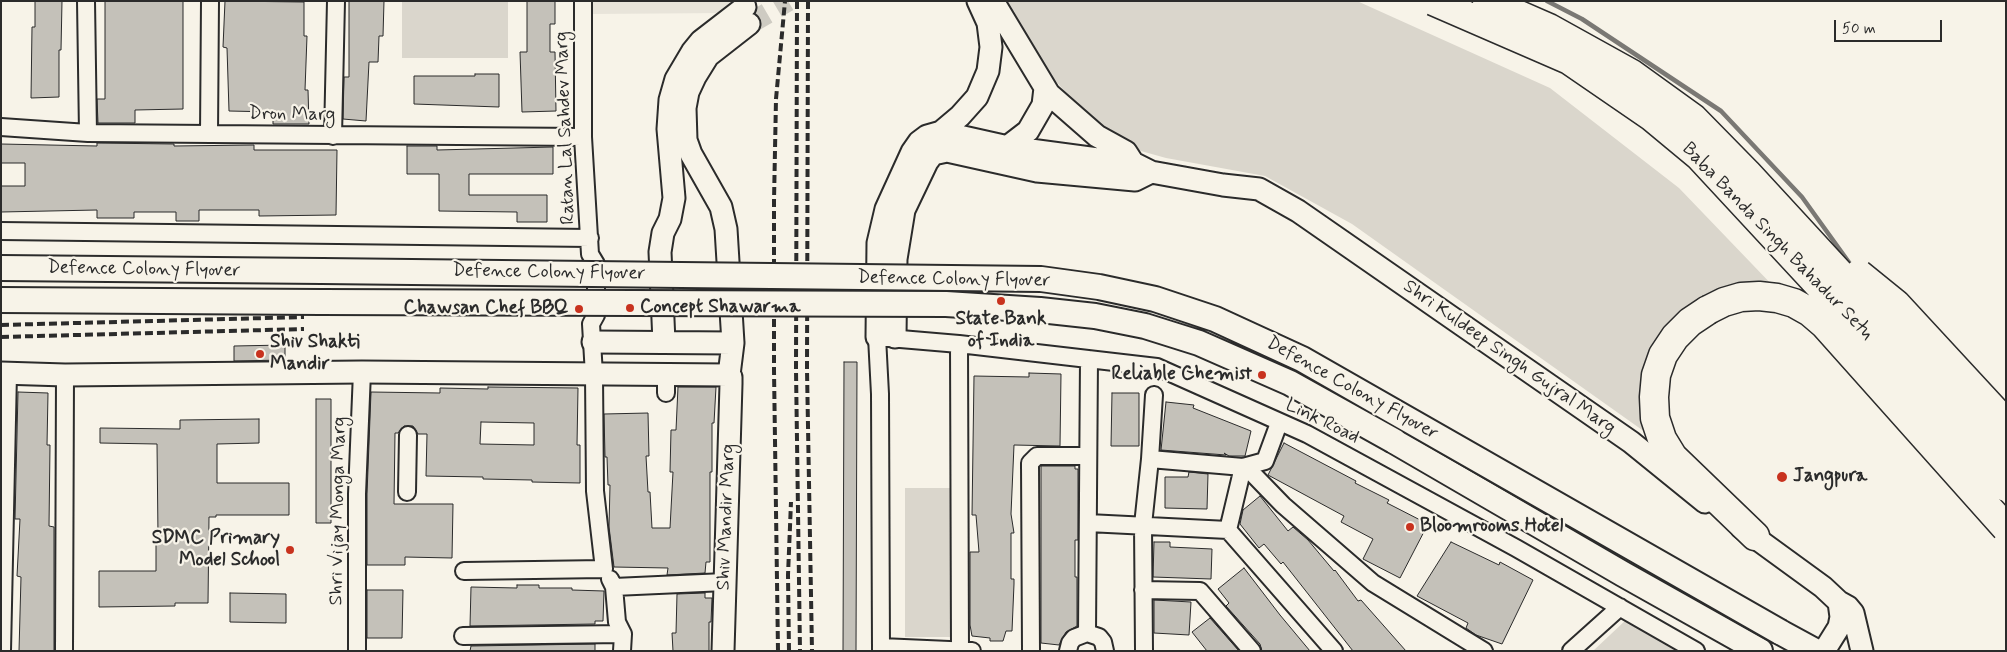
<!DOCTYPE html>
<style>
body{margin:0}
#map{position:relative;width:2007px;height:652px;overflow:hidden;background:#f7f3e8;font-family:Mynerve,sans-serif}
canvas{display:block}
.frame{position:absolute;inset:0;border:2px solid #2b2b2b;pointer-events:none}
.scale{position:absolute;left:1834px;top:20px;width:108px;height:22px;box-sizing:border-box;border:2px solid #2b2b2b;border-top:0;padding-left:6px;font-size:15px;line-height:18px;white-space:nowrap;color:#2b2b2b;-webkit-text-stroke:4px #f7f3e8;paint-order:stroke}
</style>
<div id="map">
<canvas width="2007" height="652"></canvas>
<div class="frame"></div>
<div class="scale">50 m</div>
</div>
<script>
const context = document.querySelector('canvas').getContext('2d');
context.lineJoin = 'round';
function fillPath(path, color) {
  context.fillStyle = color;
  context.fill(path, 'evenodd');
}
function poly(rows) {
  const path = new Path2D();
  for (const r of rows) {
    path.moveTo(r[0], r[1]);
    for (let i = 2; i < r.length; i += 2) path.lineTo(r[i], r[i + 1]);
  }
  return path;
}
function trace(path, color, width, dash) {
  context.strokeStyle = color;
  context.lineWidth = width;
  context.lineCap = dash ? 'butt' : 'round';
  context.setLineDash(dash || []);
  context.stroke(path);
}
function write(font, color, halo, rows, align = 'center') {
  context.font = font + ' Mynerve,sans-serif';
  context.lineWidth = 4.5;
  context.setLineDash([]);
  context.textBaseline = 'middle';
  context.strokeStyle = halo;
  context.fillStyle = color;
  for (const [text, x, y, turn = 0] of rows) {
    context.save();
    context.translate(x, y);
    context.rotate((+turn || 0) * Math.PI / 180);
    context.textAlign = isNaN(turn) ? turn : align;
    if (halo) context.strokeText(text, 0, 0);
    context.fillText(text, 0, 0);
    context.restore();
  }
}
const built = poly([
 [592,1,743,1,726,13,592,14]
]);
const green = poly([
 [402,1,508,1,508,58,402,58],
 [1002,1,1357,1,1550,88,1679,188,1776,289,1722,293,1641,399,1645,432,1352,224,1265,176,1166,158,1123,146,1087,116,1042,66],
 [905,488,952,488,952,637,905,637],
 [1628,618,1684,651,1593,651]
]);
const stream = poly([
 [1547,1,1582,19,1721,111,1802,197,1853,268]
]);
const building = poly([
 [35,1,62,1,61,50,59,50,59,97,31,98,32,27,35,27,35,1],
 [105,1,183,1,183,109,135,110,135,123,98,123,97,99,105,99,105,1],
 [225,1,304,2,304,36,307,36,305,90,308,90,309,124,273,124,273,112,229,111,227,48,223,47,225,1],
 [349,1,384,1,383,36,379,36,378,62,369,62,366,121,343,119,344,77,349,77,349,1],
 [527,1,555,1,555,24,550,24,550,52,555,52,556,111,522,112,520,52,527,52,527,1],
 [475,74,499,74,499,107,414,104,414,76,475,76,475,74],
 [97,143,174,144,174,146,254,145,254,150,337,150,336,215,259,216,259,210,199,210,199,221,176,221,176,212,134,212,134,218,97,218,97,210,1,212,1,186,25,186,25,163,1,163,1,144,97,146,97,143],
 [407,146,437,146,437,150,553,147,553,174,469,174,469,195,547,195,547,222,517,222,517,212,439,211,439,174,407,174,407,146],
 [285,345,285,360,234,361,234,346,285,345],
 [844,362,857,362,856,651,843,651,844,362],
 [1029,373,1061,374,1060,446,1014,445,1011,514,1014,533,1011,533,1011,579,1014,579,1014,584,1012,631,1006,631,1003,641,990,641,990,638,972,636,970,625,970,552,979,552,976,515,972,515,974,376,1029,377,1029,373],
 [488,387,578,388,577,445,580,445,580,483,532,482,532,480,483,479,483,477,426,476,427,434,418,434,413,426,404,426,398,433,395,433,394,504,453,504,452,558,405,557,405,565,367,565,367,494,371,392,440,393,440,388,488,389,488,387],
 [481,422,534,423,534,445,480,444,481,422],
 [678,387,716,387,714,423,712,423,712,472,710,472,710,562,706,562,705,573,667,575,668,568,614,567,609,527,610,485,608,485,607,457,605,457,604,414,648,413,649,456,646,456,648,492,650,492,652,528,670,528,673,472,670,472,671,430,676,430,678,387],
 [18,392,48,393,47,445,50,445,49,526,54,527,54,651,19,651,21,577,17,576,20,519,15,519,18,392],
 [1112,393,1139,393,1139,446,1111,446,1112,393],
 [316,399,331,399,331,523,316,523,316,399],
 [1166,402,1194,405,1193,408,1251,431,1245,456,1229,456,1224,453,1226,455,1161,450,1166,402],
 [259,419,259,443,217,444,217,483,289,483,289,515,216,515,216,517,209,517,208,603,175,603,175,606,99,607,99,571,156,571,156,536,158,536,157,444,100,443,100,428,180,429,180,420,259,419],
 [1284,443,1356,481,1355,483,1389,500,1387,503,1428,524,1400,578,1363,559,1373,539,1341,522,1344,516,1268,475,1284,443],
 [1041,466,1075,466,1075,469,1078,469,1078,540,1075,540,1075,577,1077,577,1077,626,1066,632,1059,645,1041,643,1041,466],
 [1189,472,1208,474,1207,509,1165,508,1165,477,1188,477,1189,472],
 [1260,496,1288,531,1293,527,1308,540,1334,571,1335,570,1358,601,1361,600,1406,651,1353,651,1283,562,1281,564,1264,544,1259,548,1240,524,1243,510,1260,496],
 [1154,542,1170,542,1170,547,1212,549,1211,579,1153,577,1154,542],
 [1451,542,1499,565,1500,562,1533,580,1502,644,1476,635,1466,628,1468,623,1417,596,1451,542],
 [1244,568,1280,615,1310,651,1262,651,1260,644,1226,606,1229,603,1218,589,1244,568],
 [517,585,539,585,539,588,572,588,572,590,604,591,603,621,595,621,595,624,470,626,471,587,517,588,517,585],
 [367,590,403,590,402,638,367,638,367,590],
 [230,593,286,594,286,623,230,622,230,593],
 [705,593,705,598,712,598,711,622,709,622,709,651,673,651,672,633,676,633,677,594,705,593],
 [1154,600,1191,602,1189,635,1154,633,1154,600],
 [1210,618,1239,651,1207,651,1192,632,1210,618],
 [595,644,595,651,470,651,471,646,595,644]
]);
const tertiaryTunnel = poly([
 [749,24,788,1]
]);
const minor = poly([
 [86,1,88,133],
 [1,127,88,133,583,137],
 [209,134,210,1],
 [333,136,336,1],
 [1,231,590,238],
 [959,344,960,651],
 [666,393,666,375],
 [1150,459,1154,395],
 [407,492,408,435],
 [1088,523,1228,530,1334,651],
 [1228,530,1243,467,1265,461,1279,423],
 [464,571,604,569,595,491,594,375,591,324,596,315,596,264,590,254,583,137,583,1],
 [610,579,614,587,617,622,623,634,622,651],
 [614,587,725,582],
 [1143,590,1200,591,1252,651],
 [1087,633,1089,359],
 [463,636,623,634],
 [881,647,972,651],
 [2,651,8,373],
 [64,651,65,375],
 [357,651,357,494,362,372],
 [881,651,880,394,877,337,959,344,1157,367,1307,434,1516,548,1696,651],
 [1031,651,1030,463,1037,456,1088,456],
 [1068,651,1070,643,1074,638,1087,633,1099,637,1103,642,1105,651],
 [1144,651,1143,525,1150,459,1243,467,1252,473,1283,505,1373,583,1484,651],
 [1571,651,1620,607]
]);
const tertiary = poly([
 [993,1,1049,94,1097,136,1126,152,1135,166],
 [941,132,960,116,977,97,988,71,991,47,988,23,978,1],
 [1002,151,1028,131,1043,105,1045,88],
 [877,337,878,243,886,209,912,152,919,142,927,136,941,132,1008,147,1135,164,1151,172,1223,185,1259,189,1298,211,1631,442,1705,502],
 [895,337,896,259,904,210,927,162,933,154,947,151,1037,171,1135,180,1151,172],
 [593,342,733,343],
 [664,342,660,252,663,233,670,219,674,198,668,129,670,100,676,79,692,52,701,41,745,7],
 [1,373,65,375,362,372,729,375],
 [1742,528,1823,587,1839,602],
 [723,651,731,384,731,377,729,375,733,343,726,229,721,207,691,154,686,140,685,108,688,92,695,77,708,56,749,24],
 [1824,651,1839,627,1841,617,1839,602,1848,607,1853,613,1862,651]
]);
const secondary = poly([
 [1,268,322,271],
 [1,300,321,302],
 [1394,441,1623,574,1760,651],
 [1780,632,1815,651]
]);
const trunk = poly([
 [1708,310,1690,322,1675,337,1663,355,1656,375,1654,397,1655,418,1662,439,1673,457,1755,536]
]);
const rail = poly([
 [797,1,796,370,800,651],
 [808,1,807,370,812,651],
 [1,325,304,317],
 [1,337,304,329],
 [778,651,774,370,774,201,776,99,785,1],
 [789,651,788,575,791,502]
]);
const secondaryBridge = poly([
 [322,271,1041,279,1099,287,1155,299,1215,319,1302,359,1780,632],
 [321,302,946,304,1040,310,1095,316,1145,326,1199,343,1290,383,1394,441]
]);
const trunkBridge = poly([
 [1433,1,1569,60,1652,117,1699,156,2006,487],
 [1487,1,1549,28,1632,74,1693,118,1747,173,2006,454],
 [1859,274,1896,304,2006,423],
 [1708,310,1724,302,1741,297,1759,296,1777,298,1794,303,1810,312,1824,324,2006,528]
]);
const markers = [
 [1001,301,5,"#c8321e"],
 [630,308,5,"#c8321e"],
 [579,309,5,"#c8321e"],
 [260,354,5,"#c8321e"],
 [1262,375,5,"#c8321e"],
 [1782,477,6,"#c8321e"],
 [1410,527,5,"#c8321e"],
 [290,550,5,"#c8321e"]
];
const streetNames = [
 ["Dron Marg",292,115,1],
 ["Ratan Lal Sahdev Marg",566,128,-92],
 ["Baba Banda Singh Bahadur Setu",1777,242,46],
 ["Defence Colony Flyover",144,270,1],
 ["Defence Colony Flyover",549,273,1],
 ["Defence Colony Flyover",954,280,1],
 ["Shri Kuldeep Singh Gujral Marg",1509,358,35],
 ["Defence Colony Flyover",1352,389,29],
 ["Link Road",1322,422,26],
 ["Shri Vijay Monga Marg",339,511,-89],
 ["Shiv Mandir Marg",727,517,-88]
];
const poiNames = [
 ["Concept Shawarma",640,308],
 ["Chawsan Chef BBQ",569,309,"right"],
 ["State Bank",1001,320,"center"],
 ["of India",1001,342,"center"],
 ["Shiv Shakti",270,343],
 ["Mandir",270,365],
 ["Reliable Chemist",1252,375,"right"],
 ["Jangpura",1793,477],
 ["Bloomrooms Hotel",1420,527],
 ["SDMC Primary",280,539,"right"],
 ["Model School",280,561,"right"]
];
fillPath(built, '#e8e4da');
fillPath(green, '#dad6cc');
trace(stream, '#7a7874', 4.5);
fillPath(building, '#c4c1b9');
trace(building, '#2b2b2b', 1);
trace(tertiaryTunnel, '#cecbc2', 21, [21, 11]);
trace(minor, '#2b2b2b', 20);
trace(tertiary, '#2b2b2b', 25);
trace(secondary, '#2b2b2b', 28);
trace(trunk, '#2b2b2b', 31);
trace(minor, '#f7f3e8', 16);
trace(tertiary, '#f7f3e8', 21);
trace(secondary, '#f7f3e8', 24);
trace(trunk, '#f7f3e8', 28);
trace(rail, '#2b2b2b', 4, [8, 4]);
trace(secondaryBridge, '#2b2b2b', 28, []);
trace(trunkBridge, '#2b2b2b', 31, []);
trace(secondaryBridge, '#f7f3e8', 24);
trace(trunkBridge, '#f7f3e8', 28);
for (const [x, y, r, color] of markers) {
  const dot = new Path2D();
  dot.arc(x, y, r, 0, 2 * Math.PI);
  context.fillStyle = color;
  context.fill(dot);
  trace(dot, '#f7f3e8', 2);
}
write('19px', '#2b2b2b', '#f7f3e8', streetNames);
write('bold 19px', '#2b2b2b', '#f7f3e8', poiNames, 'left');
</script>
